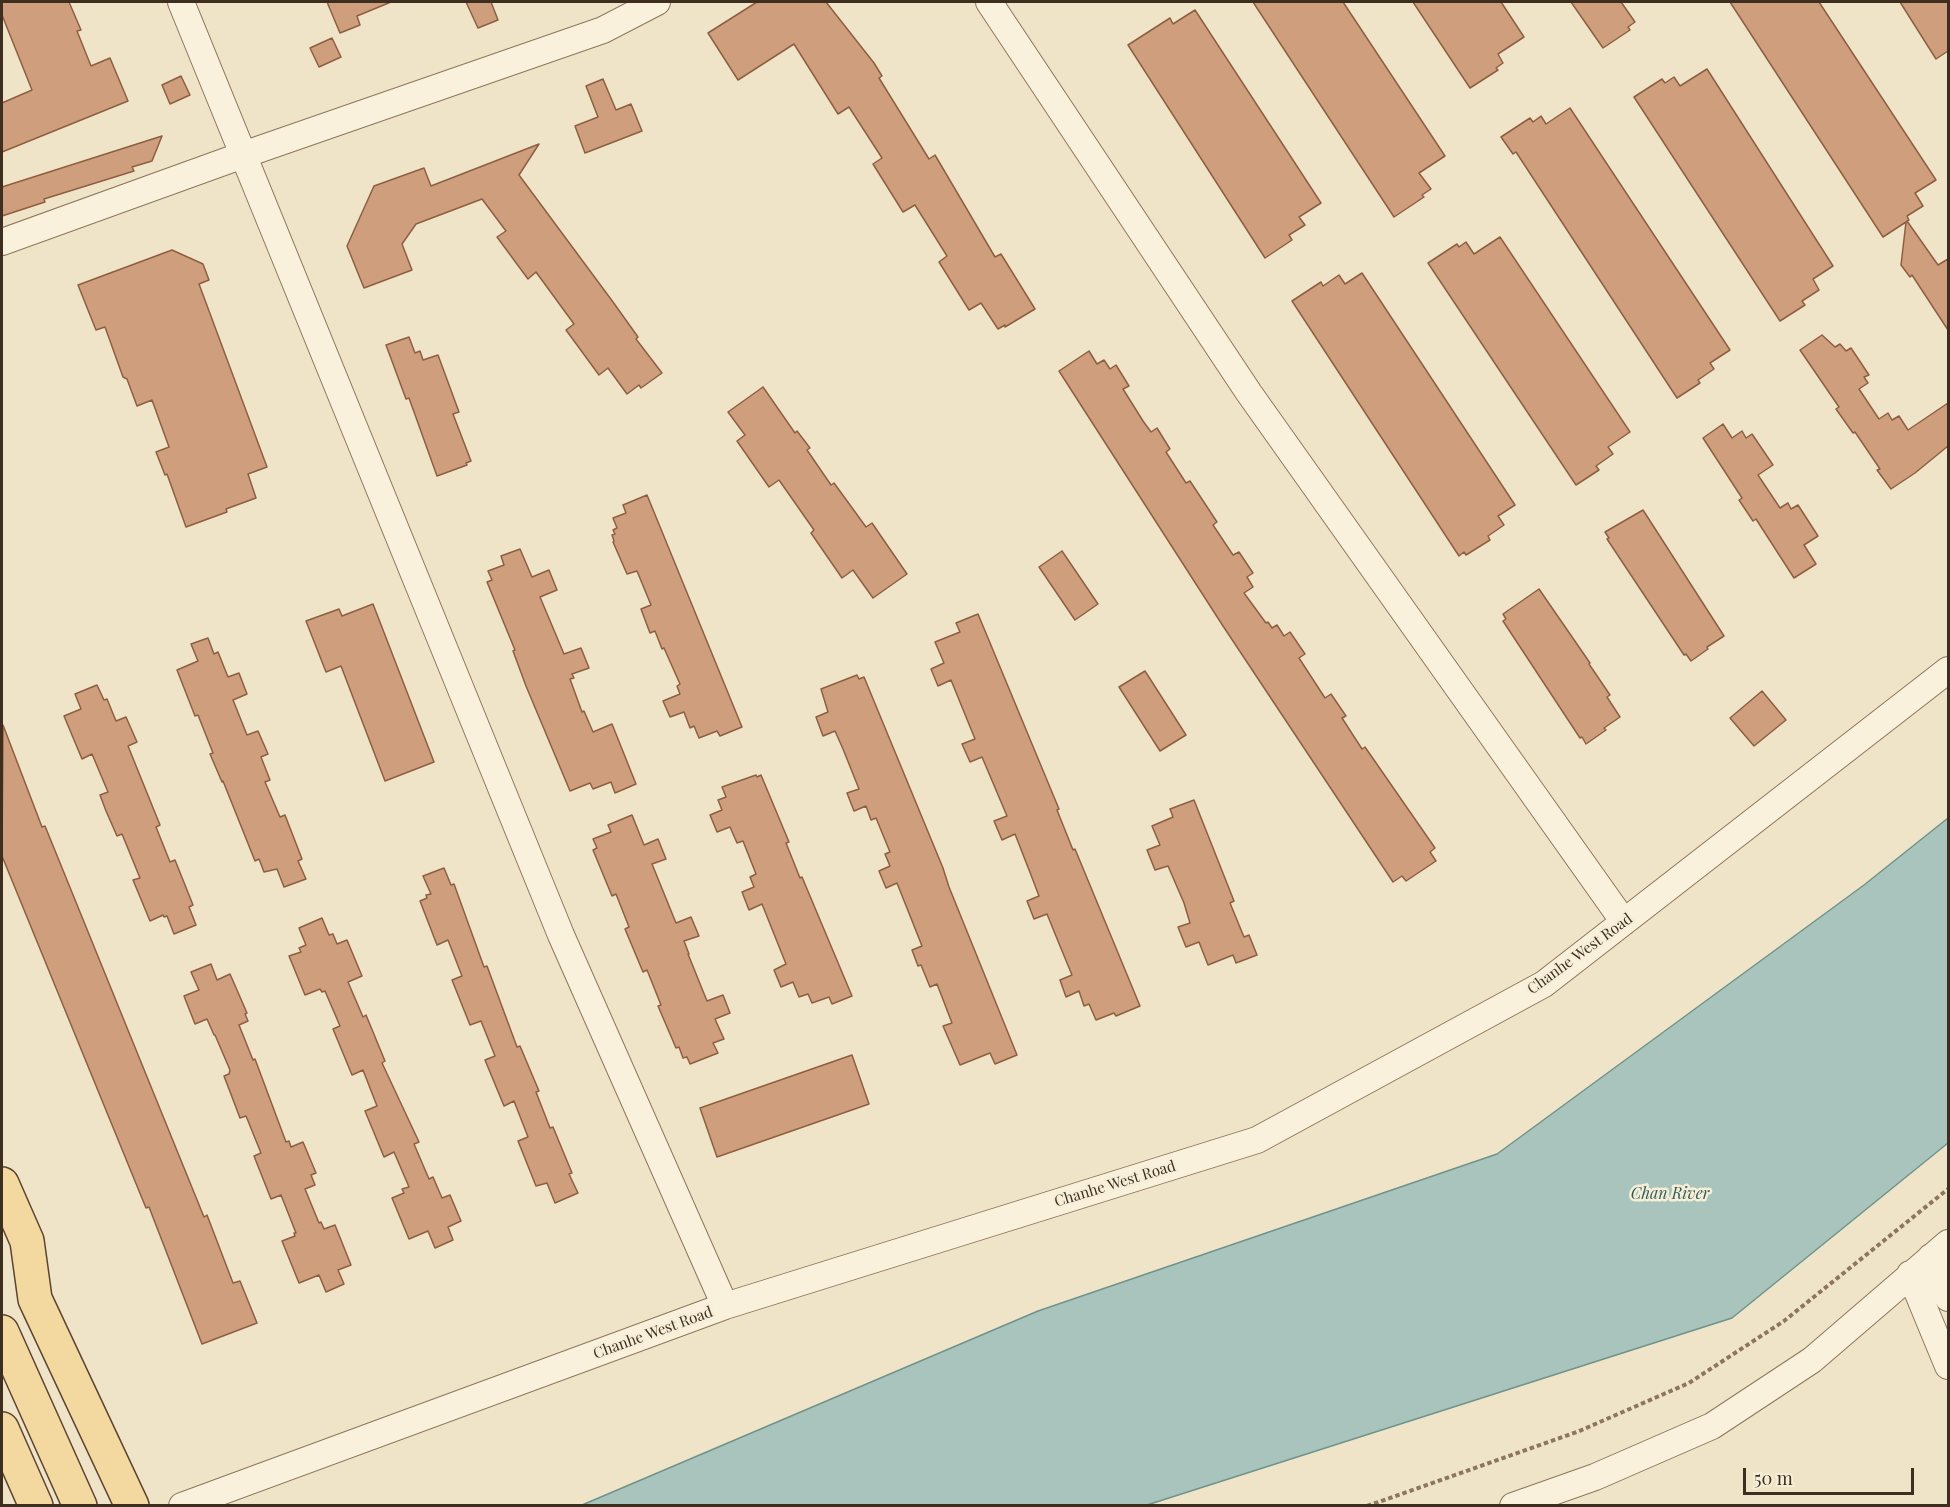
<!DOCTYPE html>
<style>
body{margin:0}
#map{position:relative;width:1950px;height:1507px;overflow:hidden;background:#f0e4c8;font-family:"Playfair Display",serif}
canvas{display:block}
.frame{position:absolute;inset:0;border:3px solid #3d2e20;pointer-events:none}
.scale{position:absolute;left:1743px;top:1468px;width:171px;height:27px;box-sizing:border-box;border:3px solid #3d2e20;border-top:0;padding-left:8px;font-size:18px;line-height:21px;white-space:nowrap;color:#3d2e20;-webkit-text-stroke:4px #f7eed8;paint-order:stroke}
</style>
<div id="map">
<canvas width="1950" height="1507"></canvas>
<div class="frame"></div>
<div class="scale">50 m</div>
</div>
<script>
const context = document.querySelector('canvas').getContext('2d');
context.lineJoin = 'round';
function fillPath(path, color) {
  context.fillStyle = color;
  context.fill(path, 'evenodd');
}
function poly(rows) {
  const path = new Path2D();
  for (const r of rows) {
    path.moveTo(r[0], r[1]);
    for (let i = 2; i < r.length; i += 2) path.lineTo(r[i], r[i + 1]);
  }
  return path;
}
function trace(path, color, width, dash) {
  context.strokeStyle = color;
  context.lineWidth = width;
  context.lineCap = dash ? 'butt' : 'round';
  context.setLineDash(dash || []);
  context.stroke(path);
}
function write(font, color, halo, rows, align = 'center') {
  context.font = font + ' "Playfair Display",serif';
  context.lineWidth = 5;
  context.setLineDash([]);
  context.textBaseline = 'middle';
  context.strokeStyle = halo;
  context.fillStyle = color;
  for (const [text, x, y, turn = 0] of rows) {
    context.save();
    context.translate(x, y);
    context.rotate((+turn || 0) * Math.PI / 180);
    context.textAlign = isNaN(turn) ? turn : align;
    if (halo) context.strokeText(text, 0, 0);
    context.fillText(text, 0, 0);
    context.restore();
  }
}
const water = poly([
 [1948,818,1948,1143,1732,1318,1147,1505,582,1505,1038,1311,1497,1154,1864,885,1948,818]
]);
const building = poly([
 [2,2,69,2,81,30,77,31,91,66,110,58,128,101,2,152,2,103,32,90,2,15,2,2],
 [327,2,391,2,357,16,360,25,340,33,327,2],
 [466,2,491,2,498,20,478,28,466,2],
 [757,2,826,2,874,63,882,76,879,78,929,159,935,155,995,257,1001,254,1035,309,1005,327,1005,325,998,329,981,303,969,310,939,262,947,256,915,205,903,212,873,164,882,158,849,107,838,114,794,44,738,80,708,33,757,2],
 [1253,2,1343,2,1445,156,1419,173,1431,189,1422,195,1424,197,1394,217,1253,2],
 [1413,2,1501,2,1524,37,1498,54,1503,63,1496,68,1498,70,1470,88,1413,2],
 [1571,2,1621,2,1635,22,1628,27,1630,30,1603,48,1571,2],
 [1730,2,1819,2,1936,180,1915,193,1923,206,1907,216,1909,220,1907,221,1938,265,1948,259,1948,330,1912,275,1910,277,1901,265,1906,222,1883,237,1730,2],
 [1900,2,1948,2,1948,51,1936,59,1900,2],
 [1195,10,1321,203,1299,217,1305,225,1289,235,1292,240,1265,258,1128,45,1170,18,1173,24,1195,10],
 [332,38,341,57,319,67,310,48,332,38],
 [1707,69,1833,266,1813,279,1819,290,1802,301,1805,305,1780,321,1634,97,1662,79,1665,83,1674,77,1680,86,1707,69],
 [181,76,190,95,170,104,162,85,181,76],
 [603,79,616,110,631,104,642,131,585,153,575,126,598,117,586,86,603,79],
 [1570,108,1730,350,1710,363,1714,369,1698,380,1700,383,1677,398,1516,152,1513,154,1501,137,1530,118,1533,122,1541,116,1546,124,1570,108],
 [162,136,152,161,132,167,134,171,44,199,45,202,2,216,2,187,162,136],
 [539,144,519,175,613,302,638,337,636,339,662,373,641,388,639,385,627,394,608,368,599,375,566,330,574,324,536,272,528,279,497,237,506,231,482,199,416,224,402,244,412,270,364,288,347,246,374,186,424,168,431,186,539,144],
 [1500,237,1630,432,1608,447,1613,454,1596,466,1599,470,1576,485,1428,263,1457,244,1459,247,1466,242,1474,254,1500,237],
 [172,250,203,264,209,280,199,284,267,467,248,474,256,498,226,509,227,512,186,527,167,474,165,475,156,452,169,447,152,400,137,406,127,379,123,377,105,327,96,330,78,285,172,250],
 [1362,273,1515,505,1498,516,1504,525,1488,536,1490,540,1466,555,1464,552,1459,556,1292,301,1321,282,1323,286,1339,275,1345,284,1362,273],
 [1822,335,1835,347,1840,344,1846,351,1851,348,1869,375,1864,377,1868,383,1859,389,1879,419,1888,413,1892,420,1899,416,1908,430,1948,403,1948,446,1915,473,1891,489,1877,470,1880,469,1855,432,1853,433,1836,409,1839,407,1800,350,1822,335],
 [409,337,415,353,420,351,423,360,438,355,459,412,453,414,471,461,466,463,467,465,437,476,409,398,406,399,386,345,409,337],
 [1089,351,1097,364,1104,360,1110,369,1116,365,1129,386,1123,389,1143,421,1151,432,1157,428,1170,449,1166,452,1186,483,1190,481,1217,522,1213,525,1233,555,1239,552,1253,573,1247,577,1253,587,1244,593,1266,623,1268,622,1272,628,1277,625,1284,636,1290,632,1305,654,1299,658,1325,698,1331,694,1346,716,1342,718,1362,749,1365,747,1435,848,1430,852,1436,861,1406,881,1402,876,1393,882,1223,626,1059,371,1089,351],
 [763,387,795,433,797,431,810,448,807,450,831,485,834,483,866,527,872,523,907,574,873,598,853,570,842,578,811,533,814,530,779,480,769,487,737,441,745,435,728,412,763,387],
 [1723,424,1732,438,1742,431,1746,438,1752,434,1773,465,1758,475,1780,508,1788,503,1791,509,1798,505,1818,536,1804,545,1816,564,1794,578,1756,519,1753,521,1739,500,1742,498,1703,438,1723,424],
 [647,495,742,727,720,736,717,731,699,738,694,726,690,728,684,712,670,717,663,701,680,694,677,686,680,684,664,648,662,649,655,631,650,633,641,609,651,605,637,571,627,574,613,542,614,541,612,535,615,534,613,530,617,528,613,518,626,513,623,505,647,495],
 [1643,510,1724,636,1707,647,1708,649,1691,661,1686,654,1684,655,1607,539,1609,538,1605,532,1643,510],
 [520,549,532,577,549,570,557,590,540,597,564,654,581,648,589,668,572,674,574,678,570,679,582,712,584,711,593,732,612,724,636,784,615,793,611,782,593,789,590,783,570,791,526,686,513,651,515,650,487,582,492,580,488,571,504,565,501,556,520,549],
 [1062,551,1098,604,1075,620,1039,567,1062,551],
 [1539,589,1590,663,1589,664,1610,695,1607,697,1620,717,1604,728,1606,730,1586,744,1582,737,1580,738,1503,621,1506,619,1503,614,1539,589],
 [373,604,434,762,385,781,341,666,326,672,306,621,339,609,342,616,373,604],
 [978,614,1059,809,1057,810,1073,850,1075,849,1140,1006,1116,1016,1114,1013,1096,1020,1089,1004,1084,1006,1079,991,1066,997,1060,980,1072,975,1060,946,1047,914,1034,919,1027,901,1039,896,1031,875,1015,834,1002,840,994,821,1007,816,982,757,970,762,962,744,975,739,951,680,938,686,931,669,944,663,935,642,960,632,956,623,978,614],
 [208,638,214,654,218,652,228,677,239,673,247,694,233,700,247,735,258,731,268,754,261,757,270,780,265,782,280,817,285,815,302,859,298,861,306,879,284,887,277,869,264,872,259,859,255,861,223,781,222,782,210,754,213,753,198,715,195,716,177,670,198,661,191,644,208,638],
 [1145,671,1186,735,1160,751,1119,687,1145,671],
 [857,675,859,679,864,677,943,868,949,887,1017,1055,995,1064,990,1053,960,1065,943,1026,952,1023,937,984,930,987,921,965,918,966,912,950,922,946,897,883,886,888,879,871,890,866,885,854,890,852,876,818,871,820,866,806,854,811,847,793,859,789,843,749,835,731,823,736,816,717,828,712,821,689,857,675],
 [97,685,104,700,107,699,116,721,126,717,137,742,128,746,160,825,156,827,170,862,175,860,193,905,189,907,196,925,174,934,167,916,164,917,163,915,150,921,133,880,140,878,122,834,117,836,106,811,100,795,108,792,92,754,82,759,64,716,81,709,75,694,97,685],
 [1762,691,1786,720,1754,746,1730,718,1762,691],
 [3,725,42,827,45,826,204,1217,207,1215,233,1283,240,1281,257,1323,202,1344,149,1207,146,1208,2,856,3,725],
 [756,775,757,777,761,775,789,842,786,843,800,878,802,877,852,996,832,1004,829,997,812,1003,808,994,799,997,793,982,781,987,774,970,786,964,762,904,749,910,742,892,754,887,750,877,756,874,743,841,737,843,730,827,717,832,710,815,722,810,718,800,726,797,722,787,756,775],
 [1194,800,1234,901,1230,903,1244,937,1249,935,1257,955,1236,963,1233,955,1208,965,1199,942,1186,947,1178,927,1190,923,1184,903,1168,866,1155,870,1147,850,1160,845,1152,826,1173,817,1170,809,1194,800],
 [632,815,644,845,658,839,666,859,652,864,676,923,691,917,699,936,684,941,689,954,688,954,707,1001,723,995,730,1013,715,1019,724,1039,713,1043,718,1053,690,1064,687,1057,683,1058,679,1047,676,1048,658,1006,661,1005,647,970,643,972,625,929,629,927,616,894,612,896,593,850,597,848,593,839,611,832,608,825,632,815],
 [444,868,451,885,454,884,484,967,487,966,517,1047,520,1046,539,1091,536,1092,550,1128,553,1127,572,1173,569,1174,578,1193,555,1203,547,1183,536,1186,518,1141,528,1137,514,1101,504,1106,485,1060,495,1056,481,1021,470,1025,452,980,462,976,448,940,437,945,420,901,427,898,426,895,431,894,423,876,444,868],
 [322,918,329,935,333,934,337,944,347,940,362,976,348,982,363,1017,366,1015,385,1061,382,1063,419,1142,414,1144,429,1179,433,1177,442,1198,450,1195,461,1221,448,1227,453,1240,435,1248,428,1231,409,1239,392,1198,404,1193,402,1189,409,1187,394,1152,384,1157,365,1111,377,1106,363,1070,352,1075,333,1029,340,1026,325,991,322,992,320,989,305,995,289,956,301,952,299,948,306,945,299,928,322,918],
 [211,964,217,980,230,974,247,1013,245,1014,248,1021,239,1025,253,1060,255,1059,286,1142,289,1141,291,1147,303,1142,316,1173,311,1175,315,1185,305,1189,319,1223,321,1222,324,1229,335,1225,351,1265,338,1270,344,1284,326,1292,319,1275,299,1283,282,1241,295,1236,294,1233,296,1233,281,1195,271,1199,254,1156,261,1153,246,1116,240,1118,224,1076,229,1074,230,1070,215,1035,214,1035,207,1019,195,1024,184,996,199,990,191,972,211,964],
 [852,1055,869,1104,717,1157,700,1108,852,1055]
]);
const path = poly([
 [1367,1506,1577,1432,1689,1383,1784,1321,1948,1189]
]);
const minor = poly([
 [181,2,561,935,725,1306],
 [989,2,1249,393,1624,922],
 [2,242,243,155,603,30,657,2],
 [1931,1257,1948,1298],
 [1910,1274,1948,1366],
 [182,1506,725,1306,1257,1140,1544,984,1948,670],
 [1513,1506,1595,1477,1712,1426,1812,1360,1948,1243]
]);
const major = poly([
 [2,1184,27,1241,35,1299,132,1506],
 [2,1332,80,1506],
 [2,1429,36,1506]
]);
const streetNames = [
 ["Chanhe West Road",1580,954,-36],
 ["Chanhe West Road",1115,1184,-17],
 ["Chanhe West Road",653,1333,-20]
];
const waterNames = [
 ["Chan River",1670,1194]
];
fillPath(water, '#a9c4bc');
trace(water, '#6f938a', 1.5);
fillPath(building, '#cf9f7d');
trace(building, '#8d5f41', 1.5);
trace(minor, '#8d765c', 28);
trace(major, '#5b4430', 36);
trace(path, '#8d765c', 4, [4.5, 3]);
trace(minor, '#faf1dc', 26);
trace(major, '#f3d9a0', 33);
write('15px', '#3d2e20', '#f7eed8', streetNames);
write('italic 16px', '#2f5d5a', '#f7eed8', waterNames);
</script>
